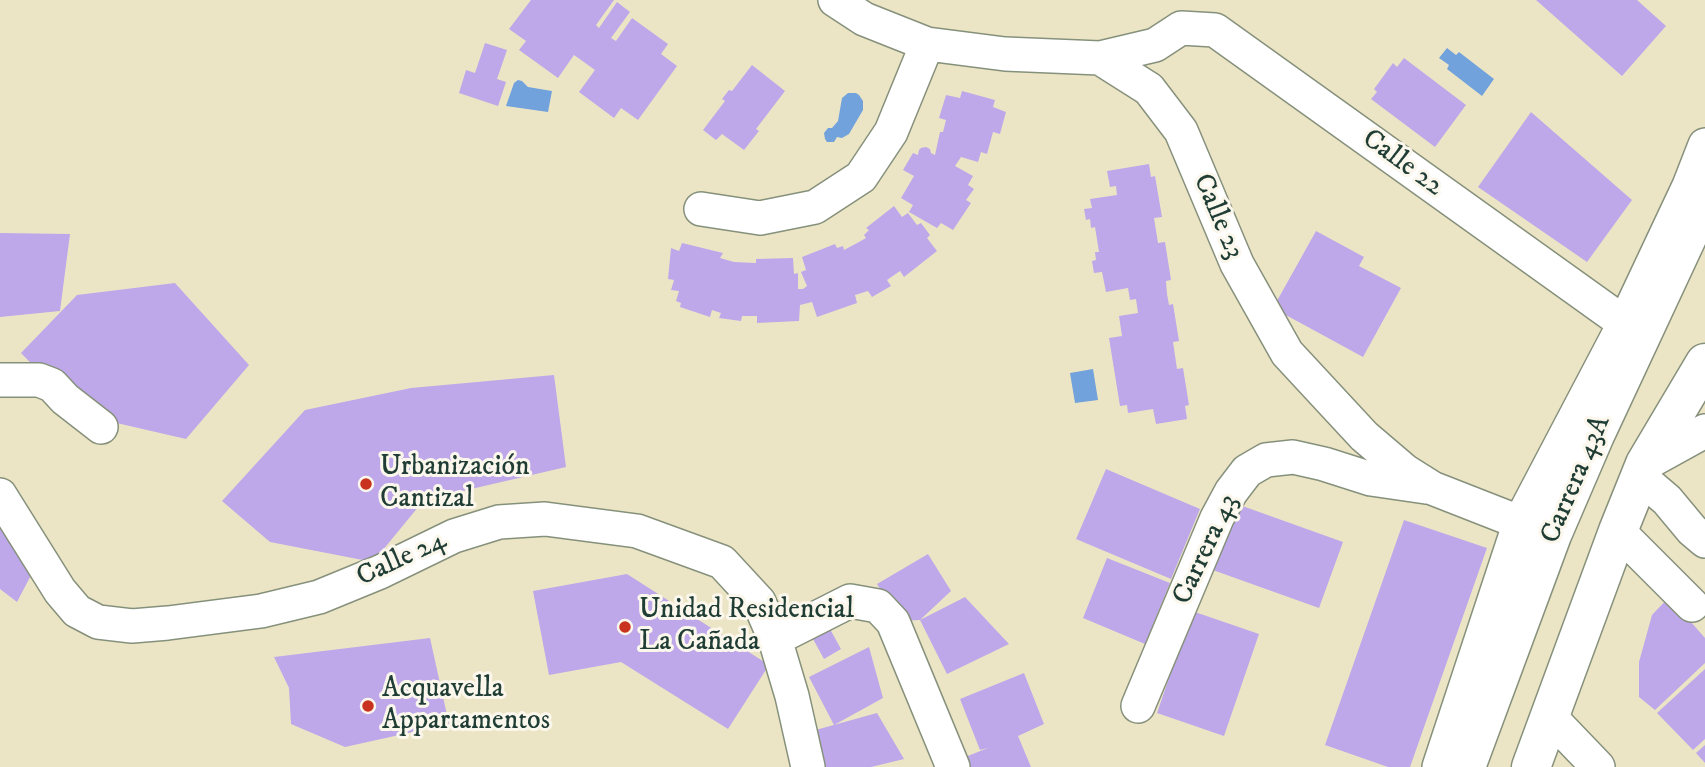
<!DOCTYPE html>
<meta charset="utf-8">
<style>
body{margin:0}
canvas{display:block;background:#ece5c5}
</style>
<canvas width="1705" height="767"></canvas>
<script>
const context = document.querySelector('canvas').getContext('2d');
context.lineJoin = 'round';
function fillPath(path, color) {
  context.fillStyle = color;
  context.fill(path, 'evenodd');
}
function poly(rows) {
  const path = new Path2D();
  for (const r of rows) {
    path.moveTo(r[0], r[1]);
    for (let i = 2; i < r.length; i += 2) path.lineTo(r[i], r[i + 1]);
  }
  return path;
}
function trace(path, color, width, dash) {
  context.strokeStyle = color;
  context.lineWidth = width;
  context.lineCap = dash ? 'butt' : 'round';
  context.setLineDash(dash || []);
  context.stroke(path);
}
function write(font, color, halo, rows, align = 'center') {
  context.font = font + ' "IM FELL DW Pica",serif';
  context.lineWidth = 6;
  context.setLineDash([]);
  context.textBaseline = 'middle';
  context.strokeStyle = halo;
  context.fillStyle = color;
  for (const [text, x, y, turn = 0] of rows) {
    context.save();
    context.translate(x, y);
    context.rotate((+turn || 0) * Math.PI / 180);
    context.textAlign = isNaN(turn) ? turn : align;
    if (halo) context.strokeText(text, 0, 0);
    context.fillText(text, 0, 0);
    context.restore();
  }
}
const water = poly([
 [1447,48,1456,55,1459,52,1494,79,1482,96,1447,69,1449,65,1439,58],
 [518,80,522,81,528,87,552,91,548,112,506,106,514,83],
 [848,93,856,93,859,95,863,101,863,110,849,134,842,138,837,137,834,142,827,142,825,139,824,133,828,128,832,128,838,121,842,98],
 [1093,369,1098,400,1075,403,1070,373]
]);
const building = poly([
 [531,0,614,0,596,25,599,28,617,2,630,12,611,38,616,41,632,18,668,44,661,54,677,66,638,120,621,108,614,118,579,92,595,70,574,55,558,78,519,50,526,41,509,29],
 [1536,0,1637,0,1666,26,1622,76],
 [485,43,507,50,497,79,506,82,498,106,459,93,466,70,475,73],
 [1404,58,1466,105,1435,147,1371,99,1377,92,1374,89,1393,63,1397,67],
 [752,65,785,91,756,129,759,131,744,150,722,134,716,140,703,130,725,101,722,99,729,90,732,91],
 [962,91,995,100,993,107,1006,112,1000,134,993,132,987,154,981,152,978,162,961,157,955,166,973,176,968,185,974,189,966,200,971,203,953,230,941,223,937,228,909,212,913,205,901,198,914,176,903,170,913,153,918,155,919,150,921,148,926,147,930,149,931,153,935,155,940,132,943,132,946,120,939,118,946,95,960,98],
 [1531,112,1632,200,1587,262,1478,187],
 [1149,164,1151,177,1155,176,1162,217,1154,218,1158,243,1165,242,1171,280,1166,281,1167,294,1169,305,1173,304,1179,341,1173,342,1177,369,1183,368,1189,405,1185,406,1187,419,1156,424,1153,409,1128,413,1127,405,1120,406,1109,338,1122,336,1119,316,1138,313,1136,299,1130,300,1128,288,1106,292,1102,272,1094,273,1092,261,1096,260,1095,252,1099,252,1095,227,1091,228,1090,219,1086,220,1084,209,1092,208,1090,199,1117,195,1116,186,1110,187,1107,171],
 [894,206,902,217,908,213,917,225,921,223,930,235,927,238,937,251,904,277,900,271,887,280,891,286,872,297,868,291,855,295,857,303,817,317,812,302,800,305,799,321,757,323,757,316,742,316,741,321,719,318,721,313,712,310,710,317,680,307,681,303,676,301,679,291,671,290,674,280,668,279,671,248,679,251,682,243,723,253,720,258,734,262,756,263,756,259,793,258,794,274,798,273,798,289,803,289,807,286,801,272,806,270,802,257,835,244,837,248,843,246,844,250,859,242,866,238,864,235,869,230,866,228],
 [1316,231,1364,257,1359,266,1401,288,1363,357,1273,308],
 [0,233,70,234,60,311,0,317],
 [175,283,249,365,186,439,95,418,52,385,21,353,77,295],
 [554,375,566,467,424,500,373,562,270,542,222,501,305,410,411,388],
 [1106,469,1200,509,1171,579,1076,539],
 [1234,503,1343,542,1319,608,1210,569],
 [1404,520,1487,548,1410,767,1388,767,1325,745],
 [0,525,39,560,17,602,0,589],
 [928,554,951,591,920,620,900,621,877,584],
 [1107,558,1170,583,1145,644,1083,618],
 [627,574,769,665,728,729,621,662,549,675,533,591],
 [965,597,1009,644,947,674,920,620],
 [1669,597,1705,638,1705,663,1655,710,1639,697,1639,662,1652,615],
 [1192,611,1259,634,1224,736,1157,713],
 [830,629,841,649,824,659,813,639],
 [430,638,449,724,345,747,291,724,289,688,274,657],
 [869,647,883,698,834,725,809,677],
 [1705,669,1705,739,1693,750,1657,713],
 [1024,673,1044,724,1018,736,1031,767,963,767,960,759,988,748,980,750,960,699],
 [877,713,904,759,871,767,819,767,812,731],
 [1705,745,1705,763,1696,753]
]);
const minor = poly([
 [835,0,864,19,927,44,1005,54,1100,58,1149,89,1181,131,1237,264,1287,353,1364,436,1405,471,1432,488,1552,535],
 [1100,58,1155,45,1181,28,1215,30,1641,335],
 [701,209,760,218,815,207,861,177,891,132,927,44],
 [0,380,39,380,52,385,65,399,101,427],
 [1645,464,1705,431],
 [1640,477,1667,500,1692,530,1705,541],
 [0,495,60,591,77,611,98,622,132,626,168,623,261,611,319,597,380,572,454,536,499,522,545,519,637,531,722,562,759,602,775,639,792,696,808,767],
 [1618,531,1692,605],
 [775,639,850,601,878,606,893,622,953,767],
 [1138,706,1217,518,1231,492,1247,471,1266,460,1293,457,1324,464,1371,479,1426,487],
 [1550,717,1598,767],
 [1439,767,1520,522,1624,324,1689,186,1705,145]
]);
const major = poly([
 [1466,767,1552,535,1595,435,1705,199],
 [1531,767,1618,531,1645,464,1705,363]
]);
const markers = [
 [366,484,7,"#c8321e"],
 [625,627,7,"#c8321e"],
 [368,706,7,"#c8321e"]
];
const streetNames = [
 ["Calle 22",1402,164,36],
 ["Calle 23",1217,217,67],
 ["Carrera 43A",1577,480,-67],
 ["Carrera 43",1207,550,-65],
 ["Calle 24",402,560,-25]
];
const poiNames = [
 ["Urbanización",380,468],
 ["Cantizal",380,500],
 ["Unidad Residencial",639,611],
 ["La Cañada",639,643],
 ["Acquavella",382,690],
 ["Appartamentos",382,722]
];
fillPath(water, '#71a2dc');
fillPath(building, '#bea8ea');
trace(minor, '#86917c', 36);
trace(major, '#86917c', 41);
trace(minor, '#fff', 33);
trace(major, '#fff', 38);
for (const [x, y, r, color] of markers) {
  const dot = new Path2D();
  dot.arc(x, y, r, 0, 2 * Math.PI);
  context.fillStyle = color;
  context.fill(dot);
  trace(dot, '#fbf7ec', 2.5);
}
write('28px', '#1f3d34', '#fbf7ec', streetNames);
write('28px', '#1f3d34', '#fbf7ec', poiNames, 'left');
</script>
